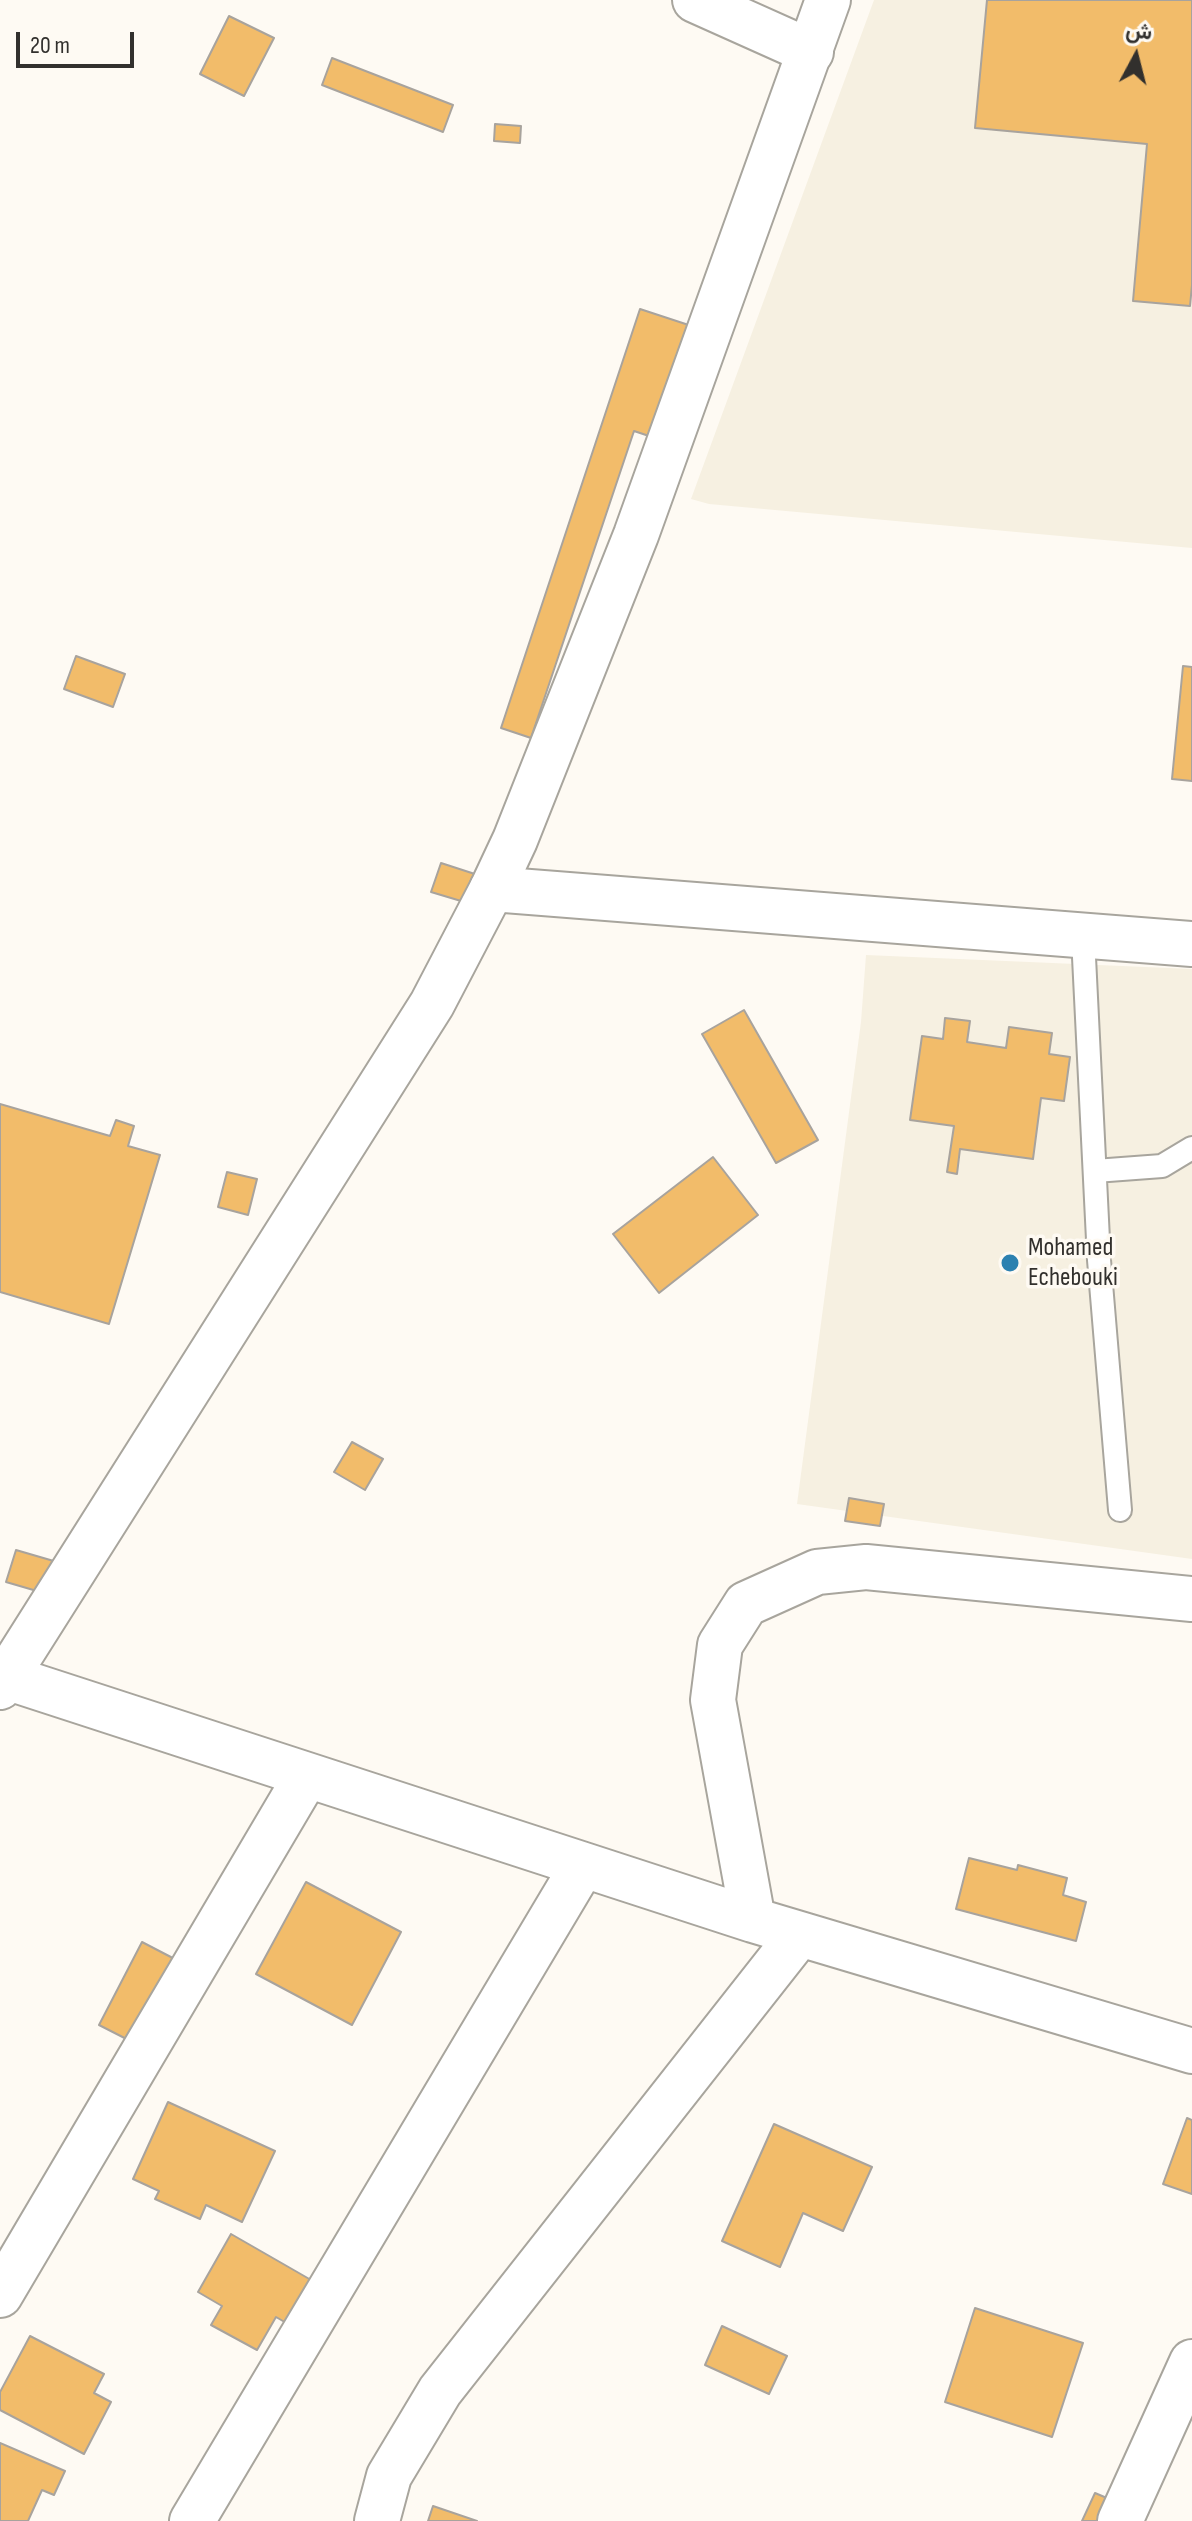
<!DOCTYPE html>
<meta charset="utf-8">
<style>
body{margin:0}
#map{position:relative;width:1192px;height:2521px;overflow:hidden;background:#fefaf3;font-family:"Sofia Sans Condensed",Vazirmatn,sans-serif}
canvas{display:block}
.north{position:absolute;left:1096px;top:16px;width:80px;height:80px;-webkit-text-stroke:6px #fefaf3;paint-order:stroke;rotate:7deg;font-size:22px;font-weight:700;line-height:32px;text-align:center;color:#32302d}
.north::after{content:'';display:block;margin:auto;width:28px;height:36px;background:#32302d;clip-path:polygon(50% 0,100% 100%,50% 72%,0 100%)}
.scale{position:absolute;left:16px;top:32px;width:118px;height:36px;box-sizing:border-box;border:4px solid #32302d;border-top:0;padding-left:10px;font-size:24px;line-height:28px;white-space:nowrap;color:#32302d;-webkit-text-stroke:6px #fefaf3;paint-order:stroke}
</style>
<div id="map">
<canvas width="1192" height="2521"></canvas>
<div class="north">ش</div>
<div class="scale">20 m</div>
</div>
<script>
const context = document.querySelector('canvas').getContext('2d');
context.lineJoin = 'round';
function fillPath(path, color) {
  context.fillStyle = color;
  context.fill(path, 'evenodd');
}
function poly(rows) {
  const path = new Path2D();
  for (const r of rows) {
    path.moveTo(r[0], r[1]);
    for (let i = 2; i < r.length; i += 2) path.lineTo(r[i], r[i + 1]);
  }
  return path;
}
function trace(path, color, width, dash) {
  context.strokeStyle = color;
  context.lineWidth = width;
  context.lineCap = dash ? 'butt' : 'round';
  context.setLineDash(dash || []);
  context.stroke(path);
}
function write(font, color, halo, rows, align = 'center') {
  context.font = font + ' "Sofia Sans Condensed",sans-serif';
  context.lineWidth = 7;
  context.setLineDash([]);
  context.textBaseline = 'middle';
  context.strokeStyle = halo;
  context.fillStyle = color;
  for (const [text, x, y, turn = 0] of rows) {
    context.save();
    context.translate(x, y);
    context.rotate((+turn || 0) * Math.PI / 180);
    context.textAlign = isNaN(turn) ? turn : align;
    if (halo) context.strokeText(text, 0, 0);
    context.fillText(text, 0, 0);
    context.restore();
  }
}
const built = poly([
 [874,0,1192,0,1192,548,709,504,691,499],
 [866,955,1192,969,1192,1559,797,1504,861,1022]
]);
const building = poly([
 [987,0,1192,0,1192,285,1190,306,1133,301,1147,144,975,128,987,0],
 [229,16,274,38,244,96,200,74,229,16],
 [332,58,453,105,443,132,322,85,332,58],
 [495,124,521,126,520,143,494,141,495,124],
 [640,309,716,334,679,446,634,431,531,738,501,728,640,309],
 [76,656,125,674,113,707,64,689,76,656],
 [1183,666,1192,667,1192,781,1172,779,1183,666],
 [441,863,481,876,471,904,431,892,441,863],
 [744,1010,818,1140,776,1163,702,1034,744,1010],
 [945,1018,970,1021,967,1042,1006,1048,1009,1027,1052,1033,1049,1054,1070,1057,1064,1101,1041,1098,1033,1159,960,1149,957,1174,947,1172,954,1126,910,1120,922,1036,943,1039,945,1018],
 [0,1104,110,1136,116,1120,134,1126,128,1146,160,1155,109,1324,0,1292,0,1104],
 [713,1157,758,1215,659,1293,613,1234,713,1157],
 [227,1172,257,1179,248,1215,218,1207,227,1172],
 [352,1442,383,1459,365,1490,334,1472,352,1442],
 [849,1498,884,1504,880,1526,845,1521,849,1498],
 [16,1550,64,1564,54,1596,6,1582,16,1550],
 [969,1858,1017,1870,1018,1865,1067,1878,1063,1895,1086,1902,1076,1941,956,1909,969,1858],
 [306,1882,401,1932,352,2025,256,1974,306,1882],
 [142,1942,192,1968,148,2050,99,2025,142,1942],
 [168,2102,275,2151,242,2222,206,2205,200,2219,155,2199,159,2191,133,2179,168,2102],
 [1187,2118,1192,2120,1192,2194,1163,2184,1187,2118],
 [774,2124,872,2167,843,2231,803,2213,780,2267,722,2241,774,2124],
 [231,2234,325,2288,300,2331,276,2317,257,2350,211,2325,222,2306,198,2292,231,2234],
 [975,2308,1083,2343,1052,2437,945,2402,975,2308],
 [722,2326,787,2356,769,2394,705,2365,722,2326],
 [30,2336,104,2374,94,2393,111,2402,84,2454,0,2410,0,2392,30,2336],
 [0,2443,65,2471,54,2495,42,2490,28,2521,0,2521,0,2443],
 [1095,2493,1121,2504,1113,2521,1082,2521,1095,2493],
 [433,2506,477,2521,428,2521,433,2506]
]);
const service = poly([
 [1083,937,1099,1260,1120,1510],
 [1095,1171,1162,1166,1192,1148]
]);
const minor = poly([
 [695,0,811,52],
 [492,889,1192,944],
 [6,1677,753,1920,1192,2051],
 [753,1920,713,1700,720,1645,746,1604,817,1572,866,1567,1192,1599],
 [0,2295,307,1775],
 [192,2521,583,1865],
 [377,2521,389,2476,440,2391,799,1935],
 [1120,2521,1192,2362]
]);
const tertiary = poly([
 [0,1687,432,1004,492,889,515,840,636,535,828,0]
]);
const markers = [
 [1010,1263,10,"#2c81b0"]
];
const poiNames = [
 ["Mohamed",1028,1248],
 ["Echebouki",1028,1278]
];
fillPath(built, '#f6f0e1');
fillPath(building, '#f2bc6a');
trace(building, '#a8a39d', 2);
trace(service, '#a8a59d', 26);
trace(minor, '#a8a59d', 48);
trace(tertiary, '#a8a59d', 48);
trace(service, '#fff', 22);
trace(minor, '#fff', 44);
trace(tertiary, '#fff', 44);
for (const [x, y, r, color] of markers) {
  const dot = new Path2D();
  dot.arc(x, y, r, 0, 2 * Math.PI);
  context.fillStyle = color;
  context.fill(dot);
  trace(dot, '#fefaf3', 3);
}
write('26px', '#32302d', '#fefaf3', poiNames, 'left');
</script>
